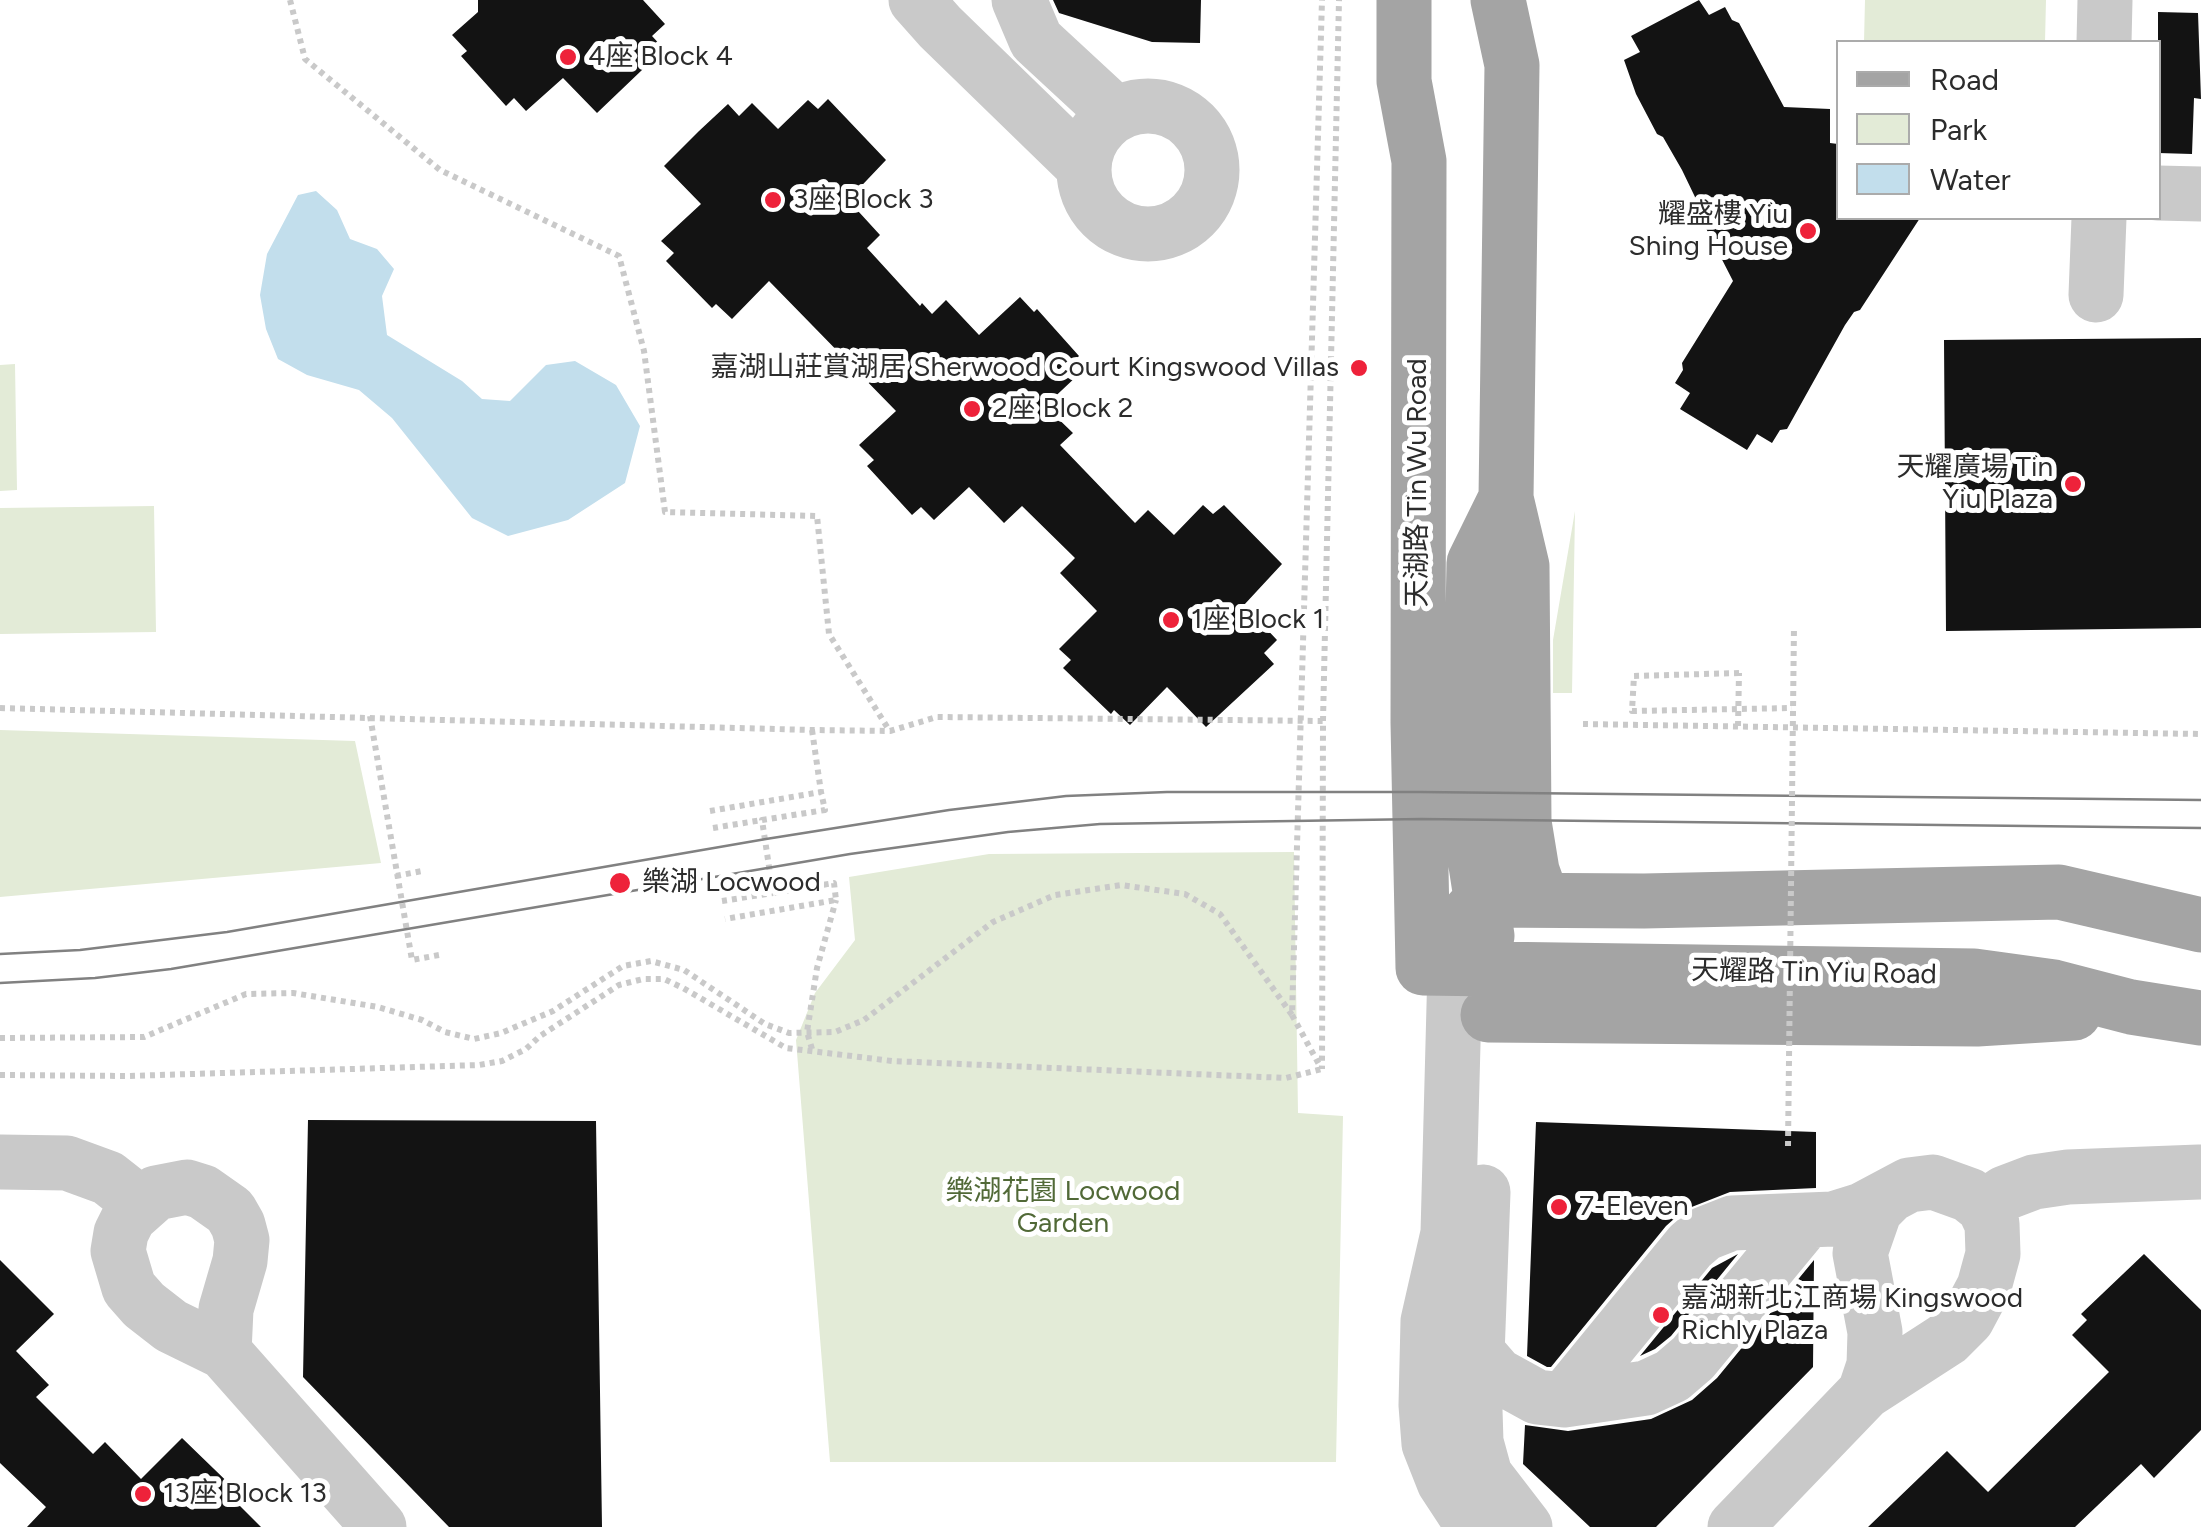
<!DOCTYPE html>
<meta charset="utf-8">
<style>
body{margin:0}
#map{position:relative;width:2201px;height:1527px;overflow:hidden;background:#fff;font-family:Figtree,sans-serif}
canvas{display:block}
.legend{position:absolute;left:1836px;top:40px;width:325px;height:180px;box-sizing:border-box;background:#fff;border:2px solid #ababab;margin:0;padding:12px 18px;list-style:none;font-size:30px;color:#2c2c2c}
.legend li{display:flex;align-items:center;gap:20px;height:50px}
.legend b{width:50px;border:2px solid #ababab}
</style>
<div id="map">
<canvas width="2201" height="1527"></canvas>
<ul class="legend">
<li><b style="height:12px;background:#a4a4a4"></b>Road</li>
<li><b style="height:28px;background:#e3ebd7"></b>Park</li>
<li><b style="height:28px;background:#c2deec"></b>Water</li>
</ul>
</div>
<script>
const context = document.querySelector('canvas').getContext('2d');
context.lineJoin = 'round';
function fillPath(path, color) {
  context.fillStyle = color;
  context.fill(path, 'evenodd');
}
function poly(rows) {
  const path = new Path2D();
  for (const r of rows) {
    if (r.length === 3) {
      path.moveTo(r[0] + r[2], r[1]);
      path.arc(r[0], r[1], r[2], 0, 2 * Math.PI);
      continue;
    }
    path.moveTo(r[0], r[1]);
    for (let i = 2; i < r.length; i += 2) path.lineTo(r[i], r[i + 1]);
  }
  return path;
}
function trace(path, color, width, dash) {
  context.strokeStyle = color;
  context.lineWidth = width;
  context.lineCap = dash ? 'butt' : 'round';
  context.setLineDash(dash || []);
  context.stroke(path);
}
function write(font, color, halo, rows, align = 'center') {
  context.font = font + ' Figtree,"Noto Sans TC",sans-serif';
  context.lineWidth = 10;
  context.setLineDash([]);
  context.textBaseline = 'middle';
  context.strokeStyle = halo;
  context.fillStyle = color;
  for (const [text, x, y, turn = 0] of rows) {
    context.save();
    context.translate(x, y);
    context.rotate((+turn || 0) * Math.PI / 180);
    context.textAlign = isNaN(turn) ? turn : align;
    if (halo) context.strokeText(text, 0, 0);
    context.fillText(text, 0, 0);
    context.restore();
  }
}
const green = poly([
 [1865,0,2046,0,2045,42,1864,42],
 [15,364,17,490,0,491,0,365],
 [154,506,156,632,0,634,0,508],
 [1575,511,1572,693,1553,693,1553,640],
 [0,730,355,741,381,863,0,897],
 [1294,852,1298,1113,1343,1116,1336,1462,830,1462,796,1040,815,993,855,940,849,877,989,854]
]);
const water = poly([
 [316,191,337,210,350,239,377,249,394,269,382,296,387,335,462,381,482,399,510,401,546,365,575,361,616,385,640,426,625,483,568,520,508,536,472,518,392,418,359,390,307,375,278,359,266,329,260,295,267,254,298,195]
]);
const building = poly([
 [478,0,643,0,665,24,652,36,664,49,597,113,563,78,526,111,514,98,506,106,461,56,467,51,452,35,478,12],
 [1053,0,1201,0,1200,43,1152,42,1059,13],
 [1699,0,1709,15,1725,7,1732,20,1739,23,1784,107,1830,109,1830,143,1838,144,1838,218,1920,218,1860,310,1854,312,1845,325,1787,429,1780,430,1772,443,1757,434,1747,450,1680,409,1690,393,1675,383,1683,370,1682,363,1733,281,1693,203,1695,197,1682,170,1663,137,1657,134,1636,94,1624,60,1640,52,1631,36],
 [2158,12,2198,13,2201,99,2194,98,2192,154,2158,153],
 [828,99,886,160,848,200,880,235,867,248,920,306,922,303,932,314,946,300,979,335,1020,297,1034,312,1037,309,1079,356,1069,366,1078,375,1045,406,1073,433,1060,445,1135,523,1148,510,1174,535,1203,505,1213,514,1224,505,1282,564,1244,605,1277,640,1264,653,1274,664,1206,727,1167,687,1130,725,1114,710,1111,714,1063,668,1071,660,1059,649,1097,611,1060,573,1075,558,1022,506,1004,523,969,487,934,520,921,507,912,515,867,466,874,460,859,445,896,411,769,281,732,319,716,304,712,308,666,261,674,253,661,241,701,204,664,166,699,131,728,104,739,116,752,103,778,129,808,100,818,109],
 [2201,338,2201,628,1946,631,1944,340],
 [308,1120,596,1121,602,1527,449,1527,303,1377],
 [1536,1122,1816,1132,1816,1188,1730,1192,1684,1210,1666,1226,1551,1367,1547,1367,1527,1356],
 [1738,1254,1671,1336,1655,1349,1640,1356,1712,1268],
 [2144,1254,2201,1310,2201,1430,2154,1478,2141,1464,2075,1527,1868,1527,1947,1451,1988,1492,2109,1372,2072,1335,2087,1320,2081,1314],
 [0,1260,54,1314,16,1351,49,1385,36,1397,93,1454,105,1442,141,1479,182,1438,245,1499,239,1505,261,1527,27,1527,46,1507,0,1463],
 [1814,1260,1813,1367,1656,1527,1590,1527,1523,1464,1525,1425,1568,1431,1651,1419,1692,1400,1717,1378]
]);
const path = poly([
 [290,0,305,59,440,170,619,256,644,351,665,512,817,516,829,634,889,730],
 [0,708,812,730,890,731,937,717,1323,721,1322,1069],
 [370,716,412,960,439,955],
 [1323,721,1339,0],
 [1583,724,2201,734],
 [1738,726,1739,673],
 [812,730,821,792],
 [710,811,821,792,825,810,762,820,773,893,834,883,836,900,725,919],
 [713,828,762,820],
 [396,876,422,871],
 [722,901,773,893],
 [1292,1015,1321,1068],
 [0,1038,144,1037,246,994,293,993,378,1007,422,1020,445,1032,474,1039,501,1033,553,1011,623,966,651,961,684,970,765,1024,789,1033,835,1032,864,1020,993,922,1055,895,1121,885,1185,894,1220,914,1292,1015,1322,0],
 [812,1049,807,1032,817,968,836,900],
 [0,1075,128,1076,479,1065,502,1061,526,1049,540,1036,619,985,643,979,664,979,683,988,786,1048,892,1061,1286,1078,1322,1069]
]);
const minor = poly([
 [916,0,940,27,1083,166],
 [1019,0,1036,40,1116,114],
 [2104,42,2105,0],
 [1148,170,64],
 [2158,193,2201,194],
 [2096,295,2099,218],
 [1455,968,1448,1233,1428,1321,1426,1405,1429,1444,1444,1482,1463,1511,1479,1527],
 [0,1162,67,1163,108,1178,141,1204],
 [1483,1192,1475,1410,1476,1442,1485,1475,1525,1527],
 [1984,1207,2005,1193,2034,1182,2068,1177,2199,1172],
 [224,1352,226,1309,240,1261,242,1240,238,1225,230,1211,203,1192,187,1187,156,1193,129,1217,121,1233,118,1251,129,1288,144,1305,171,1326,224,1352,379,1527],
 [1477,1352,1497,1375,1537,1397,1564,1400,1646,1388,1672,1376,1693,1358,1806,1221],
 [1865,1392,1874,1365,1875,1332,1860,1253,1875,1210,1889,1196],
 [1564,1400,1690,1246,1704,1234,1732,1223,1833,1219,1862,1210,1909,1185,1933,1182,1969,1195,1984,1207,1992,1224,1993,1254,1984,1287,1967,1319,1947,1339,1865,1392,1735,1527]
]);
const major = poly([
 [1404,0,1404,81,1419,161,1418,722,1423,968,1974,976,2054,987,2131,1007,2201,1018],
 [1498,0,1512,65,1506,498,1522,566,1524,822,1532,871,1542,899],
 [1487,936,1469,820,1474,563,1506,498],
 [1455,968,1462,930,1470,912,1483,900,1644,901,2059,892,2201,925],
 [1488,1015,1977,1019,2074,1013]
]);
const tram = poly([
 [0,954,80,950,227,932,766,839,949,810,1066,796,1167,792,1420,792,2201,800],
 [0,983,95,978,171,969,850,854,1008,832,1100,824,1421,819,2201,828]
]);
const pathBridge = poly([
 [1739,673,1634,676,1632,711,1792,708],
 [1788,1146,1794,626]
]);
const markers = [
 [568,57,10,"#ee223a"],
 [773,200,10,"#ee223a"],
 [1808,231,10,"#ee223a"],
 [1359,368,10,"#ee223a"],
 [972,409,10,"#ee223a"],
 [2073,484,10,"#ee223a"],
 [1171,620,10,"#ee223a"],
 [620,883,12,"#ee223a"],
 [1559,1207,10,"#ee223a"],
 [1661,1315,10,"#ee223a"],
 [143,1494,10,"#ee223a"]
];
const poiNames = [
 ["4座 Block 4",588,57],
 ["3座 Block 3",793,200],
 ["耀盛樓 Yiu",1788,215,"right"],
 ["Shing House",1788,247,"right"],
 ["嘉湖山莊賞湖居 Sherwood Court Kingswood Villas",1339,368,"right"],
 ["2座 Block 2",992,409],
 ["天耀廣場 Tin",2053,468,"right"],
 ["Yiu Plaza",2053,500,"right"],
 ["1座 Block 1",1191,620],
 ["樂湖 Locwood",642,883],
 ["7-Eleven",1579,1207],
 ["嘉湖新北江商場 Kingswood",1681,1299],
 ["Richly Plaza",1681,1331],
 ["13座 Block 13",163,1494]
];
const streetNames = [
 ["天湖路 Tin Wu Road",1418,483,-90],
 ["天耀路 Tin Yiu Road",1814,973,1]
];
const parkNames = [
 ["樂湖花園 Locwood",1063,1192],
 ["Garden",1063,1224]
];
fillPath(green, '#e3ebd7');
fillPath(water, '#c2deec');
fillPath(building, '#131313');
trace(path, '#c9c9c9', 6, [5, 5]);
trace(minor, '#c9c9c9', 55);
trace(major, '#a4a4a4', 55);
trace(tram, '#818181', 2.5);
trace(pathBridge, '#c9c9c9', 6, [5, 5]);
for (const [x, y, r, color] of markers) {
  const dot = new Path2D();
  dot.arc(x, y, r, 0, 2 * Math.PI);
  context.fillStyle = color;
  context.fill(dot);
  trace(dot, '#fff', 4);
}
write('28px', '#2c2c2c', '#fff', poiNames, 'left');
write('28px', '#2c2c2c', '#fff', streetNames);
write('28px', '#516937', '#fff', parkNames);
</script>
